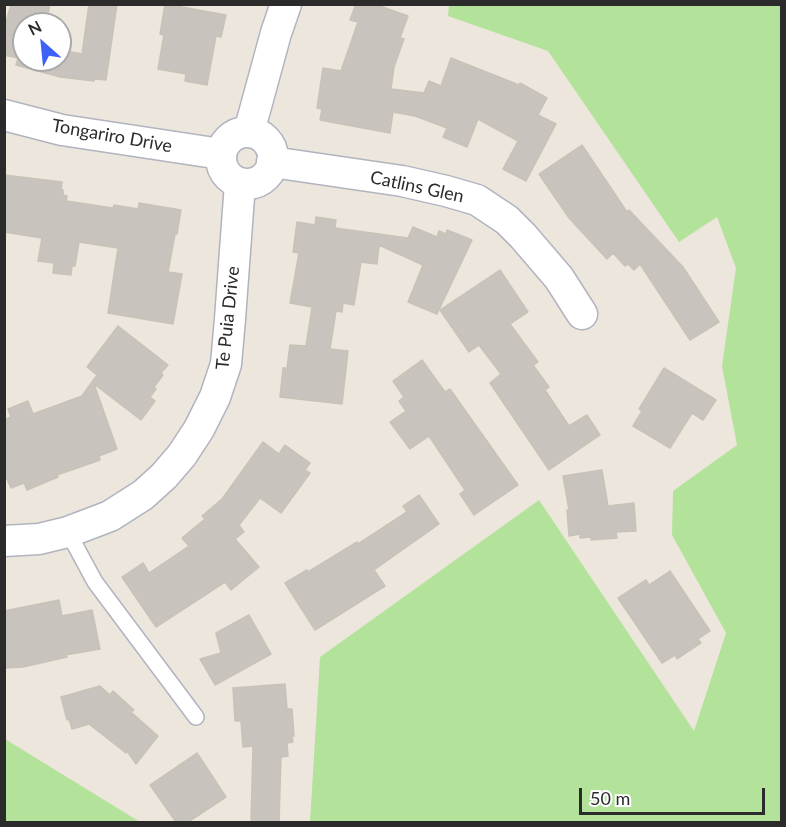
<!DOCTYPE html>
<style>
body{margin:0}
#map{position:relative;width:786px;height:827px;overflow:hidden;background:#ede6dd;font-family:Lato,sans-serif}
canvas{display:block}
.frame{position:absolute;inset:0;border:6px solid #2b2b2b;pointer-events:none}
.north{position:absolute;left:12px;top:12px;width:60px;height:60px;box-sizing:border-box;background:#fff;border:2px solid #aaa;border-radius:50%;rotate:333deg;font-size:16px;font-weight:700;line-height:24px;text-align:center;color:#2b2b2b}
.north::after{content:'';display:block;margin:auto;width:21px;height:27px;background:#3e61fa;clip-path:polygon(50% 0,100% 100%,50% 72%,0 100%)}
.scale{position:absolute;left:579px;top:788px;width:186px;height:27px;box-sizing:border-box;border:3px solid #2b2b2b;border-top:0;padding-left:8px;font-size:18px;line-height:21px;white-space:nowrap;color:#2b2b2b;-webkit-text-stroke:4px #fff;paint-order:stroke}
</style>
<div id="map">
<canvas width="786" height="827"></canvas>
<div class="frame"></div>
<div class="north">N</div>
<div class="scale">50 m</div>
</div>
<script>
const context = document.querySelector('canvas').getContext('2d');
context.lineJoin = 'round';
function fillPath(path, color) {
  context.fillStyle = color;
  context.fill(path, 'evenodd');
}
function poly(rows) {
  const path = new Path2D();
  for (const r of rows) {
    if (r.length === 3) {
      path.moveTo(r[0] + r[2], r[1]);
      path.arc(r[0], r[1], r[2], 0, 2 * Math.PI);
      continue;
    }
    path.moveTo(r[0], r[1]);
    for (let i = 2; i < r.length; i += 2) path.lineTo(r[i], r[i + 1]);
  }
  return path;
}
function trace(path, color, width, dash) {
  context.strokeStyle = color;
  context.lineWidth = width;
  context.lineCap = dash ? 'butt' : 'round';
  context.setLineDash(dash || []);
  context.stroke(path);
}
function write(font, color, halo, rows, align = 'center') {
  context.font = font + ' Lato,sans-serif';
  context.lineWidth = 4.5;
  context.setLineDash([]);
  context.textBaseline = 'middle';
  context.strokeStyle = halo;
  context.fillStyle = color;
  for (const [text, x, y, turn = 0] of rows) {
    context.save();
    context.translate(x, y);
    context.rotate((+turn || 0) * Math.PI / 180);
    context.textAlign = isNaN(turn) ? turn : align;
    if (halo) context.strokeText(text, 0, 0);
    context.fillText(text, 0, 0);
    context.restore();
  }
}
const green = poly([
 [449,5,781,5,781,822,310,822,320,657,539,500,694,731,726,633,672,535,673,491,737,445,722,366,736,268,717,217,679,242,548,51,448,16],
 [4,739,5,739,140,822,5,822]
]);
const building = poly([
 [11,4,50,4,46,24,24,24,24,60,60,60,60,50,82,54,89,4,117,4,106,80,95,79,94,81,60,77,16,65,18,58,4,55,4,30,11,4],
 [165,4,226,15,221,37,216,36,207,85,185,81,186,74,158,69,164,35,160,34,165,4],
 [356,4,374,4,408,16,400,38,404,39,394,67,391,89,424,93,429,81,441,86,451,58,519,85,520,83,547,98,538,115,556,124,526,181,503,169,518,141,478,119,467,147,443,137,447,128,415,116,393,112,390,133,320,120,322,109,317,108,323,68,341,71,358,22,350,20,356,4],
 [582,145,627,212,629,210,683,267,719,322,690,340,640,264,634,270,628,264,625,266,613,253,607,259,569,218,539,174,582,145],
 [4,175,62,182,61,189,63,190,63,195,67,196,66,201,113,208,114,205,138,209,139,203,181,210,177,234,175,234,168,272,182,274,173,324,108,313,118,248,79,242,75,266,72,266,71,275,53,273,54,263,38,261,42,238,4,232,4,175],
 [316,217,336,220,335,228,408,238,413,227,437,237,439,231,446,234,447,230,472,240,437,314,408,302,423,265,379,245,377,264,361,262,354,305,343,303,342,312,336,311,330,349,348,351,342,404,280,397,283,368,287,368,290,345,306,346,312,307,290,303,299,253,293,252,297,222,315,225,316,217],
 [500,270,528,312,510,324,538,362,533,365,549,387,545,390,569,426,587,415,600,435,549,470,490,383,501,374,479,345,469,352,440,310,500,270],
 [118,326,168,365,161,373,163,375,154,387,156,389,150,397,155,401,141,420,94,384,117,449,99,456,100,460,57,475,58,477,27,490,24,483,11,488,4,472,4,420,11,417,8,409,28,401,33,414,82,396,97,375,87,367,118,326],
 [422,360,445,392,450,389,518,485,474,515,460,494,465,490,429,436,410,449,390,422,406,411,399,401,404,397,393,381,422,360],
 [664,368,716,400,703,420,692,413,670,448,633,426,642,411,639,409,664,368],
 [263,442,279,454,285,445,310,463,305,470,310,473,281,513,260,498,239,525,244,532,235,539,259,567,231,590,225,582,156,627,122,577,143,563,149,573,189,546,182,538,205,519,202,516,222,499,263,442],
 [602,470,608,506,634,503,636,531,616,532,617,538,591,540,591,537,580,538,580,534,569,536,567,510,569,510,563,476,602,470],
 [419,495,439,524,374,570,385,586,315,630,285,583,307,570,308,572,357,542,358,544,407,512,403,506,419,495],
 [670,571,710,631,698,639,701,643,677,659,675,655,662,663,618,598,646,580,649,585,670,571],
 [59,600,62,616,92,610,100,649,65,655,67,657,23,667,4,668,4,611,59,600],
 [249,615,271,654,215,685,200,659,221,653,216,633,249,615],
 [285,684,287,709,292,709,294,736,292,736,293,742,287,743,288,756,281,757,279,822,251,822,253,746,243,747,241,721,235,721,233,688,285,684],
 [100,686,110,695,113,691,134,710,131,712,158,736,136,764,127,751,126,753,89,724,72,729,69,719,67,720,61,697,100,686],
 [197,753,226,797,188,822,176,822,150,785,197,753]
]);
const service = poly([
 [68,532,95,582,196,717]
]);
const minor = poly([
 [4,115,62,130,221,154],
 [249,132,276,33,286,4],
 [247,158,26],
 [272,162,402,181,446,191,477,200,507,220,523,236,559,278,582,314],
 [4,541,39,539,68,532,110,516,143,495,164,476,182,455,199,429,215,397,226,364,230,319,240,183]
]);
const streetNames = [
 ["Tongariro Drive",112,136,10],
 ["Catlins Glen",417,187,12],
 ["Te Puia Drive",228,318,-84]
];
fillPath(green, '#b3e39a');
fillPath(building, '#c8c3bd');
trace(building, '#c8c2b7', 1.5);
trace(service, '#b1b4bf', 18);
trace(minor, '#b1b4bf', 33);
trace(service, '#fff', 15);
trace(minor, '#fff', 30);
write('18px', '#2b2b2b', '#fff', streetNames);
</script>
